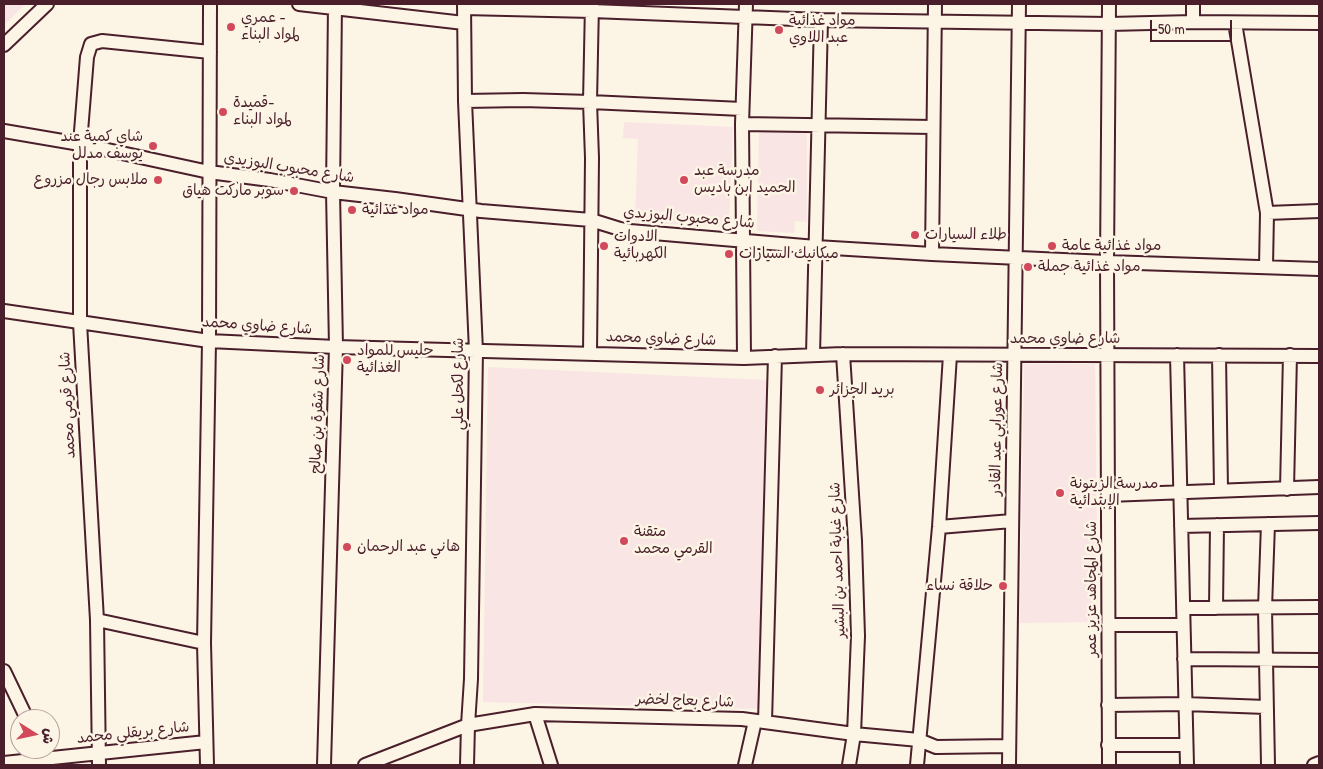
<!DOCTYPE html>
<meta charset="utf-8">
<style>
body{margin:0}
#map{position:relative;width:1323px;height:769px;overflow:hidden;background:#fcf5e5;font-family:"Patrick Hand","Playpen Sans Arabic",sans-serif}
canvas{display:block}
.frame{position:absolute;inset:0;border:5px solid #4a1f2b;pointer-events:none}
.north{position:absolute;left:10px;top:709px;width:50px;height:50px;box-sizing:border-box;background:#fcf5e5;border:1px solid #b59f9b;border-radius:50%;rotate:100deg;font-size:14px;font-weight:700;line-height:20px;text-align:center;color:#4a1f2b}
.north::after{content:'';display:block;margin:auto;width:18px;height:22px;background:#d1495b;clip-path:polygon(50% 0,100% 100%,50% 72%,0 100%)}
.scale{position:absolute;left:1150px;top:20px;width:82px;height:22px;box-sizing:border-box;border:2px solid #4a1f2b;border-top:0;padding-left:6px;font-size:15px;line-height:18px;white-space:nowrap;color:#4a1f2b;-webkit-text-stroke:4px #fcf5e5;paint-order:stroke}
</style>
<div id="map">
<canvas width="1323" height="769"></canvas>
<div class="frame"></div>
<div class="north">ش</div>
<div class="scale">50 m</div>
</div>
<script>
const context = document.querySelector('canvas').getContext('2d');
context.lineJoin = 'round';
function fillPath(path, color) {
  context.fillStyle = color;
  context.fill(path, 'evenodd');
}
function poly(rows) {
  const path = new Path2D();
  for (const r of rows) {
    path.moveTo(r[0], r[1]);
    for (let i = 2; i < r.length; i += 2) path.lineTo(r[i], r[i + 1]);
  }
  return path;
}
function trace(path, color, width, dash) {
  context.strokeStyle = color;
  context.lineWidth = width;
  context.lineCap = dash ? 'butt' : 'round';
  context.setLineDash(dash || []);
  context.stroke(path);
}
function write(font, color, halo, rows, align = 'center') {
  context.font = font + ' "Patrick Hand","Playpen Sans Arabic",sans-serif';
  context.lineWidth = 5;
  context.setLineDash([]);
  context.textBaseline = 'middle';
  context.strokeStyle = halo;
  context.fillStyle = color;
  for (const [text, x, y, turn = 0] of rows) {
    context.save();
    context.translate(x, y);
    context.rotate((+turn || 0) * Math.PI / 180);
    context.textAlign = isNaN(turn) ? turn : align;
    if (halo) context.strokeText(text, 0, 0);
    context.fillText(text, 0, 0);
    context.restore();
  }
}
const built = poly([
 [4,4,25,4,4,26],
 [624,122,733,127,729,227,635,222,638,139,623,138],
 [759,132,807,132,807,222,795,221,794,233,757,231],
 [1024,364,1095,364,1098,622,1020,623],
 [488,367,766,380,758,709,483,702]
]);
const minor = poly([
 [299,4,464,23],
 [464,4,465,101,476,351,471,679,468,725,467,765],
 [464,8,592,11,821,20,1109,24,1193,22,1319,23],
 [1193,22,1193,4],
 [1235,23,1267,213,1266,267],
 [4,45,47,4],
 [465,101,523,100,590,102,742,109],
 [742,124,933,127],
 [4,131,80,144,209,172,270,180,333,192,395,199,481,211,591,220,620,229,630,231,816,247,932,254,1107,262,1319,269],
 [1267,213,1319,211],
 [932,254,935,4],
 [4,311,209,341,336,347,744,358,843,354,1319,356],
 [590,353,592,158,590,102,592,4],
 [843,354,855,541,858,636,854,734,849,765],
 [813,355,821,20],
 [1177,355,1187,765],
 [1219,355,1221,490],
 [744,358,742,124,746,4],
 [1287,489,1290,355],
 [1108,495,1319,487],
 [1268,524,1265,608,1268,765],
 [1181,526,1319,523],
 [939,527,1012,521],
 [1183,608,1319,607],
 [1216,608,1217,525],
 [97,620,204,643],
 [1108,625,1183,625],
 [1184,659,1319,660],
 [4,671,27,719],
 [1108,705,1185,704,1266,707],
 [535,714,551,765],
 [765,722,775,356],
 [1108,745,1186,745],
 [4,763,206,742],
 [99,765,97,620,80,323,80,144,87,57,91,44,102,41,210,52],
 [207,765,204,643,209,341,210,4],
 [324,765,336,347,333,192,335,4],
 [365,765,468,725,535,714,742,719,854,734,919,740,936,747,1009,746],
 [745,765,755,721],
 [917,765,939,527,950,355],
 [1009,765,1019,4],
 [1109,765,1107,262,1109,4],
 [1314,765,1319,763]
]);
const markers = [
 [231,27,5,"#d1495b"],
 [779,30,5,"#d1495b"],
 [223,112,5,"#d1495b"],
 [153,146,5,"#d1495b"],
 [158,180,5,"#d1495b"],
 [684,180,5,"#d1495b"],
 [294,191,5,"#d1495b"],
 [352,210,5,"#d1495b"],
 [915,235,5,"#d1495b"],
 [604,246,5,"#d1495b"],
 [1052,246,5,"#d1495b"],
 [729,254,5,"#d1495b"],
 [1028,267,5,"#d1495b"],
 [347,360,5,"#d1495b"],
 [820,390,5,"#d1495b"],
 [1060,493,5,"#d1495b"],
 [624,541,5,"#d1495b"],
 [347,547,5,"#d1495b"],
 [1003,586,5,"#d1495b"]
];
const poiNames = [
 ["عمري -",241,18],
 ["لمواد البناء",241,35],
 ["مواد غذائية",789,21],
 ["عبد اللاوي",789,38],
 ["قميدة-",233,103],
 ["لمواد البناء",233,120],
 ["شاي كمية عند",143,137,"right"],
 ["يوسف مدلل",143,154,"right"],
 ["مدرسة عبد",694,171],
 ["الحميد ابن باديس",694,188],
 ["ملابس رجال مزروع",148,180,"right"],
 ["سوبر ماركت هياق",284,191,"right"],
 ["مواد غذائية",362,210],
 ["طلاء السيارات",925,235],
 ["الادوات",614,237],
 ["الكهربائية",614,254],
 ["مواد غذائية عامة",1062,246],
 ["ميكانيك السيارات",739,254],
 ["مواد غذائية جملة",1038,267],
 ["حليس للمواد",357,351],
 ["الغذائية",357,368],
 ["بريد الجزائر",830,390],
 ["مدرسة الزيتونة",1070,484],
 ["الإبتدائية",1070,501],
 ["متقنة",634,532],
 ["القرمي محمد",634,549],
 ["هاني عبد الرحمان",357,547],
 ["حلاقة نساء",993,586,"right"]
];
const streetNames = [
 ["شارع محبوب البوزيدي",289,168,9],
 ["شارع محبوب البوزيدي",689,218,5],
 ["شارع ضاوي محمد",257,326,4],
 ["شارع ضاوي محمد",661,339,2],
 ["شارع ضاوي محمد",1065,339],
 ["شارع لكحل علي",459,384,-90],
 ["شارع قرمي محمد",68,405,-93],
 ["شارع شقرة بن صالح",318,414,-88],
 ["شارع عورابي عبد القادر",997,429,-89],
 ["شارع غيابة احمد بن البشير",838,560,-92],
 ["شارع المجاهد عزيز عمر",1092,589,-90],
 ["شارع بعاج لخضر",685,701,2],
 ["شارع بريقلي محمد",133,733,-6]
];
fillPath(built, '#f9e5e3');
trace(minor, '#4a1f2b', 16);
trace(minor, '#fcf5e5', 12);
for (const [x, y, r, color] of markers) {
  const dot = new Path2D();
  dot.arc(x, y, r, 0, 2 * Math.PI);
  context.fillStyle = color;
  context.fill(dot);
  trace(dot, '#fcf5e5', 2);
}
write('15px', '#4a1f2b', '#fcf5e5', poiNames, 'left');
write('15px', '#4a1f2b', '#fcf5e5', streetNames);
</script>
